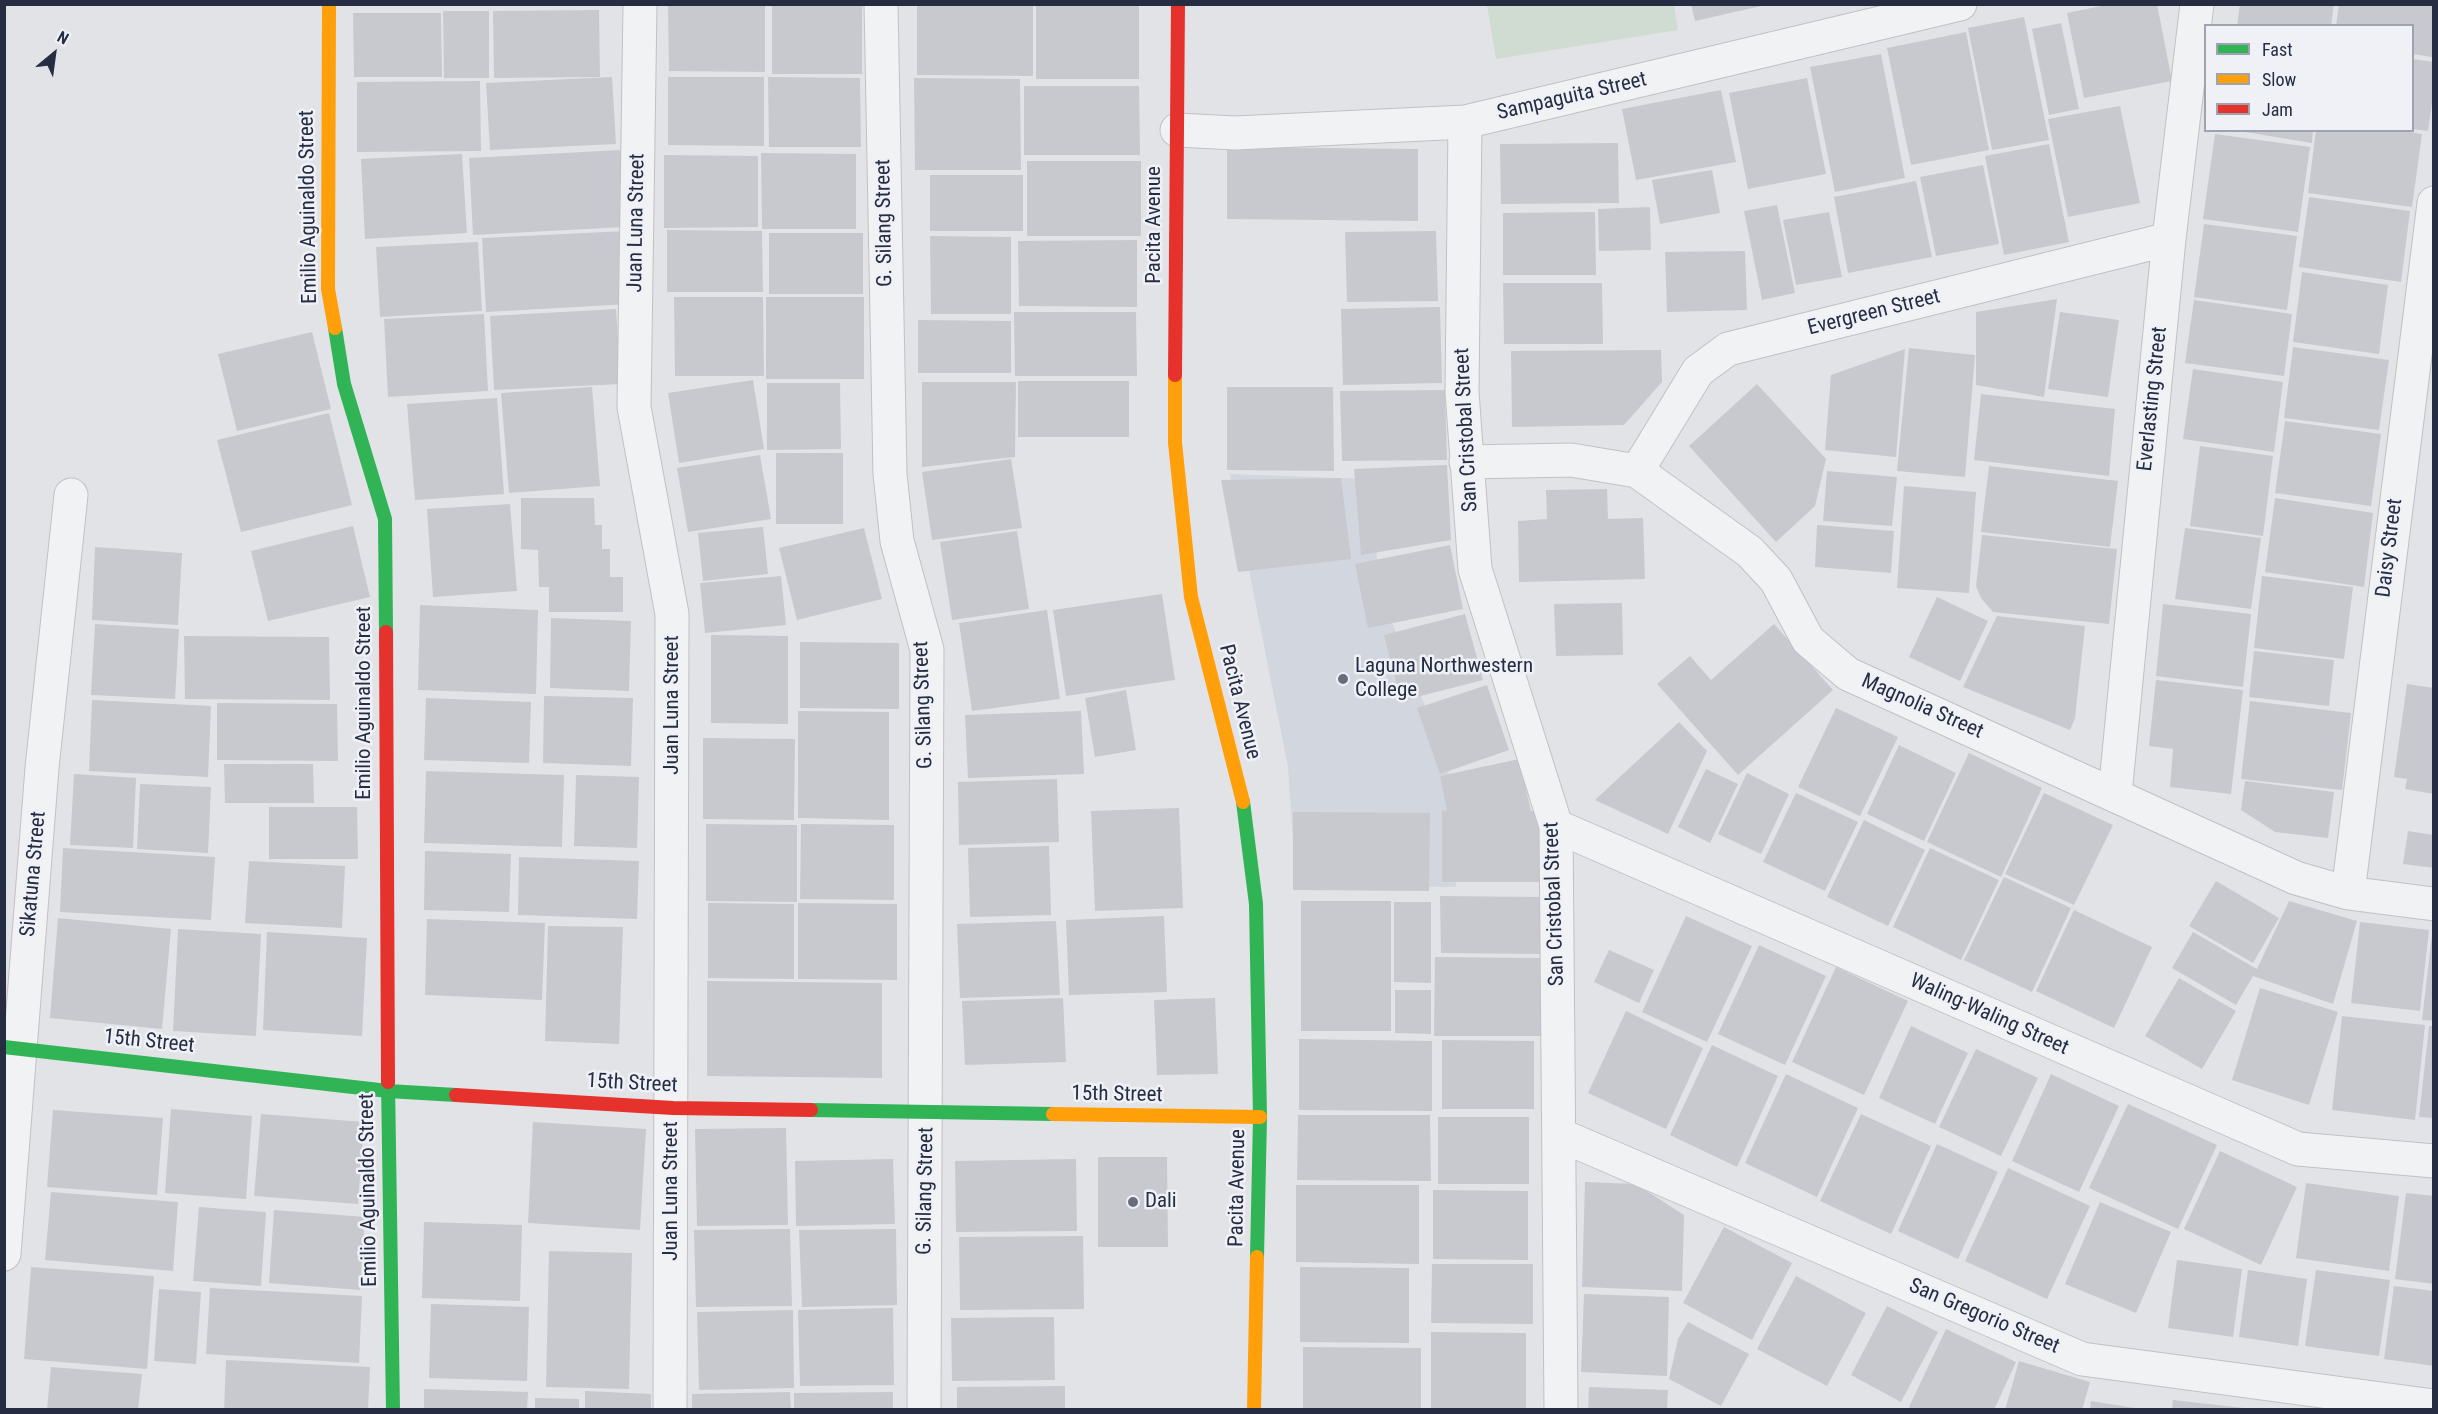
<!DOCTYPE html>
<style>
body{margin:0}
#map{position:relative;width:2438px;height:1414px;overflow:hidden;background:#e2e3e7;font-family:"Roboto Condensed",sans-serif}
canvas{display:block}
.frame{position:absolute;inset:0;border:6px solid #262d43;pointer-events:none}
.legend{position:absolute;left:2204px;top:24px;width:210px;height:108px;box-sizing:border-box;background:#eff1f7;border:2px solid #9fa3af;margin:0;padding:8px 10px;list-style:none;font-size:18px;color:#262d43}
.legend li{display:flex;align-items:center;gap:12px;height:30px}
.legend b{width:30px;border:2px solid #9fa3af}
.north{position:absolute;left:24px;top:24px;width:60px;height:60px;-webkit-text-stroke:4px #eff1f7;paint-order:stroke;rotate:29deg;font-size:16px;font-weight:700;line-height:24px;text-align:center;color:#262d43}
.north::after{content:'';display:block;margin:auto;width:21px;height:27px;background:#262d43;clip-path:polygon(50% 0,100% 100%,50% 72%,0 100%)}
</style>
<div id="map">
<canvas width="2438" height="1414"></canvas>
<div class="frame"></div>
<ul class="legend">
<li><b style="height:8px;background:#30b455"></b>Fast</li>
<li><b style="height:8px;background:#ff9f0a"></b>Slow</li>
<li><b style="height:8px;background:#e5322d"></b>Jam</li>
</ul>
<div class="north">N</div>
</div>
<script>
const context = document.querySelector('canvas').getContext('2d');
context.lineJoin = 'round';
function fillPath(path, color) {
  context.fillStyle = color;
  context.fill(path, 'evenodd');
}
function poly(rows) {
  const path = new Path2D();
  for (const r of rows) {
    path.moveTo(r[0], r[1]);
    for (let i = 2; i < r.length; i += 2) path.lineTo(r[i], r[i + 1]);
  }
  return path;
}
function trace(path, color, width, dash) {
  context.strokeStyle = color;
  context.lineWidth = width;
  context.lineCap = dash ? 'butt' : 'round';
  context.setLineDash(dash || []);
  context.stroke(path);
}
function write(font, color, halo, rows, align = 'center') {
  context.font = font + ' "Roboto Condensed",sans-serif';
  context.lineWidth = 5;
  context.setLineDash([]);
  context.textBaseline = 'middle';
  context.strokeStyle = halo;
  context.fillStyle = color;
  for (const [text, x, y, turn = 0] of rows) {
    context.save();
    context.translate(x, y);
    context.rotate((+turn || 0) * Math.PI / 180);
    context.textAlign = isNaN(turn) ? turn : align;
    if (halo) context.strokeText(text, 0, 0);
    context.fillText(text, 0, 0);
    context.restore();
  }
}
const built = poly([
 [1230,474,1368,479,1381,594,1448,765,1456,887,1296,885,1288,767]
]);
const green = poly([
 [1487,5,1674,5,1678,30,1496,59]
]);
const building = poly([
 [668,4,765,4,765,72,669,71],
 [772,4,862,4,862,74,772,74],
 [917,4,1033,4,1033,76,917,75],
 [1036,4,1139,4,1139,79,1036,79],
 [1691,4,1766,4,1766,5,1695,21],
 [2111,4,2157,4,2172,81,2084,98,2067,13],
 [2240,4,2334,4,2331,26,2237,26],
 [2339,4,2434,4,2432,57,2412,54,2412,26,2336,26],
 [599,10,600,77,494,78,493,11],
 [443,11,489,11,489,78,444,78],
 [353,13,441,13,442,77,354,77],
 [2024,17,2049,140,1992,150,1968,28],
 [2061,23,2079,109,2049,115,2032,29],
 [1966,32,1989,150,1911,165,1887,48],
 [1881,54,1905,178,1835,192,1810,67],
 [2412,59,2434,62,2434,89,2428,131,2412,129],
 [612,77,616,144,490,150,486,83],
 [668,77,764,77,764,146,668,145],
 [768,77,860,78,861,147,769,147],
 [914,78,1020,79,1021,170,915,170],
 [1807,78,1826,174,1748,189,1729,93],
 [480,81,481,151,357,152,357,82],
 [1024,86,1139,86,1140,155,1024,155],
 [1721,90,1736,162,1636,180,1622,109],
 [2120,106,2140,203,2068,217,2048,119],
 [2233,130,2313,130,2312,143],
 [2316,130,2396,130,2422,134,2412,207,2308,193],
 [2215,134,2310,147,2298,232,2203,219],
 [1618,143,1619,203,1501,204,1500,144],
 [2049,144,2069,242,2004,255,1985,156],
 [1227,147,1418,149,1418,221,1227,219],
 [620,150,625,227,473,235,469,158],
 [761,153,856,154,856,229,762,229],
 [462,154,467,233,365,239,361,159],
 [664,155,758,156,758,227,664,228],
 [1027,161,1141,161,1141,236,1027,236],
 [1983,165,1999,244,1936,256,1920,177],
 [1712,170,1720,213,1660,224,1652,180],
 [930,175,1023,175,1023,231,930,231],
 [1916,181,1932,257,1848,273,1834,197],
 [2309,197,2410,211,2401,282,2299,267],
 [1777,205,1795,293,1762,300,1744,211],
 [1650,207,1651,250,1599,251,1598,209],
 [1595,212,1596,275,1503,275,1503,213],
 [1829,212,1842,277,1796,285,1783,220],
 [2204,224,2297,236,2287,310,2194,297],
 [667,230,762,231,763,292,667,292],
 [626,231,630,304,486,312,482,238],
 [1436,231,1438,301,1347,302,1345,232],
 [769,233,863,233,863,294,769,294],
 [930,236,1011,237,1011,314,931,314],
 [1137,240,1137,307,1019,306,1018,241],
 [478,242,482,311,380,317,376,247],
 [1745,251,1747,310,1667,312,1665,252],
 [2302,272,2388,285,2379,354,2293,342],
 [1503,283,1602,283,1603,344,1504,344],
 [674,297,763,297,764,376,675,376],
 [766,297,864,297,864,379,766,379],
 [2057,299,2044,397,1976,385,1976,312],
 [2194,300,2292,314,2284,376,2185,363],
 [1440,307,1442,383,1343,385,1341,309],
 [616,309,621,384,494,390,490,316],
 [1014,312,1136,312,1137,376,1015,376],
 [2060,312,2119,320,2108,397,2048,389],
 [484,314,488,391,388,397,384,319],
 [918,320,1011,321,1011,373,918,373],
 [312,332,331,409,237,431,218,354],
 [2293,347,2389,360,2379,430,2284,418],
 [1909,348,1975,355,1965,477,1897,471],
 [1905,349,1896,457,1825,450,1831,375],
 [1661,350,1662,382,1624,425,1512,427,1511,351],
 [2193,369,2283,382,2274,452,2183,439],
 [753,380,764,449,679,463,668,393],
 [1018,381,1129,381,1129,437,1018,437],
 [922,382,1016,382,1015,457,922,467],
 [767,383,840,383,841,449,767,450],
 [1757,384,1826,459,1815,506,1776,542,1689,446],
 [592,387,600,486,509,493,501,393],
 [1227,387,1333,387,1334,471,1227,470],
 [1445,390,1447,460,1342,461,1340,391],
 [1981,394,2115,409,2109,476,1974,460],
 [497,398,504,494,415,500,407,404],
 [329,413,352,505,241,532,217,440],
 [2285,421,2381,434,2371,506,2275,493],
 [2200,446,2273,456,2263,536,2190,526],
 [776,453,843,453,843,524,776,524],
 [760,455,771,519,688,532,677,468],
 [1011,459,1022,528,932,540,922,472],
 [1447,465,1451,540,1361,555,1354,469],
 [1989,466,2118,481,2110,547,1981,532],
 [1827,471,1897,477,1892,526,1823,521],
 [1341,478,1351,559,1238,572,1221,480],
 [1904,486,1976,492,1969,593,1897,588],
 [1607,489,1608,519,1643,518,1645,579,1519,582,1518,521,1547,519,1546,490],
 [521,498,594,498,595,525,602,525,602,549,610,549,610,577,623,577,623,612,549,612,549,587,539,587,538,550,521,549],
 [2275,498,2373,513,2364,587,2265,572],
 [510,504,517,591,433,597,427,509],
 [1817,525,1894,531,1891,573,1815,567],
 [353,526,370,597,268,621,251,551],
 [763,527,768,574,703,581,698,533],
 [864,528,882,599,797,620,779,548],
 [2185,528,2261,538,2251,609,2175,599],
 [1017,531,1029,609,952,620,940,542],
 [1982,535,2117,549,2109,624,1993,612,1981,598,1976,586],
 [1450,545,1463,609,1368,628,1355,564],
 [95,547,182,553,178,625,92,620],
 [781,576,786,625,705,633,700,583],
 [2262,576,2353,587,2344,659,2254,648],
 [1162,594,1175,680,1066,696,1053,610],
 [1937,597,1988,621,1960,681,1909,657],
 [1622,603,1623,655,1556,656,1554,604],
 [2163,604,2251,614,2243,687,2156,676],
 [420,605,538,610,536,694,418,690],
 [1047,610,1060,699,972,711,959,623],
 [1465,614,1483,680,1401,701,1384,635],
 [1997,616,2085,626,2075,718,2070,730,1963,687],
 [551,618,631,621,629,691,550,688],
 [95,624,179,629,175,699,91,695],
 [1774,624,1833,690,1738,775,1657,684,1690,656,1711,680],
 [711,635,788,636,788,724,711,723],
 [184,636,329,637,330,700,185,699],
 [800,642,899,643,899,709,800,708],
 [2254,651,2334,660,2329,706,2249,697],
 [2156,680,2243,690,2231,794,2170,787,2173,749,2149,746],
 [2407,684,2434,688,2434,794,2405,789,2407,779,2394,777],
 [1487,685,1509,750,1440,774,1417,708],
 [1126,690,1136,750,1095,757,1085,698],
 [544,696,633,698,631,766,543,763],
 [426,698,531,702,529,763,424,760],
 [92,700,211,706,208,777,89,771],
 [2250,701,2351,713,2342,790,2241,779],
 [217,703,337,704,338,761,217,760],
 [1836,708,1898,737,1860,816,1798,787],
 [798,711,889,712,889,820,798,818],
 [1081,711,1084,774,968,778,965,715],
 [1679,722,1707,751,1668,834,1595,800],
 [703,738,795,739,794,820,703,819],
 [1899,745,1956,773,1924,841,1867,814],
 [1969,753,2042,788,2001,877,1927,842],
 [1519,759,1531,811,1540,811,1540,882,1442,882,1442,810,1447,811,1440,776],
 [224,764,313,764,314,803,225,803],
 [1706,769,1738,784,1710,843,1678,827],
 [426,771,564,775,562,847,424,843],
 [1747,773,1789,794,1761,854,1718,834],
 [74,774,136,778,133,848,70,845],
 [576,775,639,777,637,848,574,846],
 [1057,779,1059,842,959,845,958,782],
 [2245,781,2334,792,2328,838,2275,832,2241,810],
 [140,784,211,787,208,853,137,849],
 [1796,793,1858,822,1825,891,1763,862],
 [2044,793,2113,825,2074,905,2005,874],
 [269,807,357,807,358,859,269,859],
 [1179,808,1183,908,1095,911,1091,811],
 [1293,812,1430,813,1429,891,1293,890],
 [1864,820,1925,850,1888,926,1827,897],
 [706,824,797,825,797,902,706,901],
 [801,824,894,825,894,900,800,899],
 [2408,831,2434,835,2434,868,2403,864],
 [1049,846,1051,915,970,917,968,848],
 [63,848,215,857,211,920,60,912],
 [1930,848,1999,880,1961,960,1893,927],
 [425,851,511,854,509,912,424,910],
 [519,857,639,861,637,919,518,915],
 [249,861,345,866,342,928,245,923],
 [2004,877,2071,908,2032,992,1964,960],
 [2216,881,2279,918,2253,963,2189,926],
 [1440,896,1542,897,1542,954,1441,953],
 [1301,901,1391,901,1391,1031,1301,1031],
 [2289,901,2357,921,2333,1004,2253,976,2236,1005,2172,968,2193,932,2257,969],
 [1394,902,1431,902,1431,983,1394,982],
 [708,903,794,904,794,979,708,978],
 [798,903,897,904,897,980,798,979],
 [2074,910,2152,947,2114,1028,2036,991],
 [1164,916,1167,992,1069,995,1066,920],
 [1686,916,1752,946,1707,1042,1642,1012],
 [58,918,171,929,162,1029,50,1018],
 [427,919,545,923,542,1000,425,995],
 [1056,921,1060,995,960,998,957,924],
 [2360,922,2429,930,2420,1011,2351,1003],
 [548,926,623,927,619,1044,545,1041],
 [178,929,261,934,256,1036,173,1031],
 [267,932,367,938,362,1036,263,1030],
 [2432,934,2434,934,2434,1021,2422,1020],
 [1759,945,1826,976,1785,1065,1718,1034],
 [1609,950,1654,970,1639,1003,1594,982],
 [1435,957,1541,958,1541,1036,1434,1036],
 [1836,967,1908,1001,1864,1095,1792,1062],
 [2179,978,2236,1011,2202,1069,2145,1036],
 [707,981,882,983,882,1078,707,1076],
 [2260,988,2338,1012,2309,1105,2232,1080],
 [1395,990,1431,990,1431,1034,1395,1033],
 [1063,998,1066,1062,965,1065,962,1001],
 [1215,998,1218,1074,1157,1075,1154,1000],
 [1626,1011,1703,1048,1666,1129,1588,1093],
 [2342,1016,2425,1025,2415,1120,2332,1110],
 [1911,1026,1968,1053,1935,1124,1879,1098],
 [2429,1026,2434,1026,2434,1118,2419,1117],
 [1299,1039,1432,1041,1432,1111,1299,1110],
 [1442,1040,1534,1041,1534,1109,1442,1109],
 [1712,1045,1778,1076,1737,1167,1670,1135],
 [1976,1049,2038,1078,2001,1156,1939,1127],
 [1786,1074,1858,1108,1817,1197,1745,1163],
 [2051,1074,2119,1106,2079,1192,2012,1161],
 [2128,1104,2217,1145,2178,1229,2089,1188],
 [171,1109,252,1116,246,1199,165,1193],
 [53,1110,163,1118,157,1195,47,1187],
 [261,1114,364,1122,358,1204,254,1196],
 [1861,1114,1931,1146,1891,1234,1820,1201],
 [1298,1115,1430,1115,1431,1181,1297,1180],
 [1438,1117,1529,1117,1529,1184,1438,1184],
 [533,1122,646,1129,640,1230,528,1223],
 [786,1128,788,1225,697,1226,695,1129],
 [1937,1144,1998,1172,1958,1259,1898,1231],
 [2220,1151,2297,1187,2261,1265,2184,1229],
 [1098,1157,1167,1157,1168,1247,1098,1247],
 [893,1159,895,1224,796,1226,795,1161],
 [1076,1159,1077,1231,956,1232,955,1161],
 [2008,1168,2090,1206,2047,1299,1965,1261],
 [1585,1182,1636,1184,1684,1215,1682,1291,1582,1287],
 [2306,1183,2399,1196,2389,1271,2296,1258],
 [1296,1185,1419,1185,1419,1264,1296,1262],
 [1433,1190,1528,1191,1528,1260,1433,1259],
 [51,1192,178,1202,173,1271,45,1260],
 [2406,1193,2434,1196,2434,1284,2395,1279],
 [2100,1202,2171,1232,2136,1313,2065,1284],
 [199,1207,266,1212,261,1286,193,1281],
 [274,1210,365,1217,360,1290,269,1283],
 [424,1222,522,1225,520,1301,422,1298],
 [1724,1227,1792,1263,1752,1340,1683,1303],
 [790,1229,792,1306,696,1307,694,1230],
 [896,1229,897,1305,802,1307,799,1230],
 [1083,1236,1084,1309,960,1310,959,1237],
 [549,1251,632,1253,629,1389,546,1387],
 [2177,1260,2242,1269,2233,1337,2168,1328],
 [1432,1264,1533,1264,1533,1324,1431,1323],
 [31,1267,154,1276,147,1369,24,1359],
 [1300,1267,1409,1268,1409,1343,1300,1342],
 [2248,1270,2307,1279,2298,1346,2239,1337],
 [2316,1270,2390,1280,2379,1356,2305,1346],
 [1796,1276,1866,1313,1827,1386,1757,1349],
 [2394,1286,2434,1291,2434,1366,2384,1359],
 [210,1288,362,1296,359,1363,206,1354],
 [159,1289,201,1292,196,1364,154,1361],
 [1584,1294,1669,1297,1667,1376,1581,1372],
 [431,1304,529,1307,527,1381,429,1378],
 [1887,1306,1938,1332,1901,1402,1851,1375],
 [893,1308,894,1385,800,1386,798,1310],
 [793,1310,794,1388,699,1390,697,1312],
 [1054,1317,1055,1380,952,1381,951,1318],
 [1688,1322,1749,1354,1721,1406,1669,1379,1678,1339],
 [1946,1329,2016,1362,1994,1410,1913,1410,1909,1407],
 [1431,1332,1526,1333,1526,1409,1431,1408],
 [1303,1347,1421,1348,1421,1410,1303,1410],
 [226,1360,370,1367,368,1410,224,1410],
 [2019,1361,2090,1382,2082,1410,2005,1410],
 [51,1367,142,1374,138,1410,47,1410],
 [1065,1386,1065,1410,957,1410,957,1387],
 [1589,1387,1668,1390,1667,1410,1588,1410],
 [424,1389,528,1392,527,1410,424,1410],
 [585,1391,651,1394,651,1410,585,1410],
 [790,1392,791,1410,692,1410,692,1394],
 [893,1392,893,1410,794,1410,794,1393],
 [535,1398,579,1399,579,1410,535,1410],
 [2173,1400,2244,1408,2244,1410,2172,1410],
 [2091,1401,2135,1408,2135,1410,2090,1410]
]);
const street = poly([
 [640,4,634,407,672,614,670,1410],
 [881,4,890,474,897,541,927,650,924,1410],
 [1465,122,1462,392,1475,569,1556,826,1561,1410],
 [1177,130,1235,133,1465,122,1960,4],
 [1466,462,1571,460,1637,471,1750,552,1776,580,1808,640,1848,674,2296,878,2348,893,2434,904],
 [1637,471,1698,371,1728,349,2169,239],
 [2115,794,2169,239,2197,4],
 [1556,826,2298,1149,2434,1161],
 [2348,893,2434,203],
 [1560,1135,2082,1359,2434,1406],
 [4,1254,42,768,71,495]
]);
const fast = poly([
 [335,328,344,384,385,519,386,632],
 [1243,802,1256,904,1260,1117,1257,1257],
 [4,1047,388,1091,456,1095],
 [388,1082,393,1410],
 [811,1110,1053,1114]
]);
const slow = poly([
 [329,4,328,289,335,328],
 [1175,375,1175,443,1191,597,1243,802],
 [1053,1114,1260,1117],
 [1254,1410,1257,1257]
]);
const jam = poly([
 [1175,375,1178,4],
 [386,632,388,1082],
 [456,1095,673,1108,811,1110]
]);
const markers = [
 [1343,679,6,"#686d7c"],
 [1133,1202,6,"#686d7c"]
];
const streetNames = [
 ["Sampaguita Street",1572,97,-13],
 ["Emilio Aguinaldo Street",309,207,-91],
 ["Juan Luna Street",637,223,-89],
 ["G. Silang Street",885,223,-91],
 ["Pacita Avenue",1155,225,-90],
 ["Evergreen Street",1874,313,-14],
 ["Everlasting Street",2153,399,-84],
 ["San Cristobal Street",1467,430,-93],
 ["Daisy Street",2390,548,-83],
 ["Pacita Avenue",1239,702,76],
 ["Emilio Aguinaldo Street",365,703,-90],
 ["Juan Luna Street",673,705,-90],
 ["G. Silang Street",924,705,-92],
 ["Magnolia Street",1922,707,24],
 ["Sikatuna Street",34,874,-85],
 ["San Cristobal Street",1555,904,-92],
 ["Waling-Waling Street",1989,1015,24],
 ["15th Street",149,1042,6],
 ["15th Street",632,1084,3],
 ["15th Street",1117,1095,1],
 ["Pacita Avenue",1238,1188,-89],
 ["Emilio Aguinaldo Street",369,1190,-91],
 ["Juan Luna Street",672,1191,-90],
 ["G. Silang Street",926,1191,-89],
 ["San Gregorio Street",1984,1317,23]
];
const poiNames = [
 ["Laguna Northwestern",1355,667],
 ["College",1355,691],
 ["Dali",1145,1202]
];
fillPath(built, '#d2d6de');
fillPath(green, '#d0dbd1');
fillPath(building, '#c8c9ce');
trace(street, '#c0c1c5', 35);
trace(street, '#f1f2f4', 33);
trace(fast, '#30b455', 14);
trace(slow, '#ff9f0a', 14);
trace(jam, '#e5322d', 14);
for (const [x, y, r, color] of markers) {
  const dot = new Path2D();
  dot.arc(x, y, r, 0, 2 * Math.PI);
  context.fillStyle = color;
  context.fill(dot);
  trace(dot, '#eff1f7', 2);
}
write('21px', '#262d43', '#eff1f7', streetNames);
write('21px', '#262d43', '#eff1f7', poiNames, 'left');
</script>
